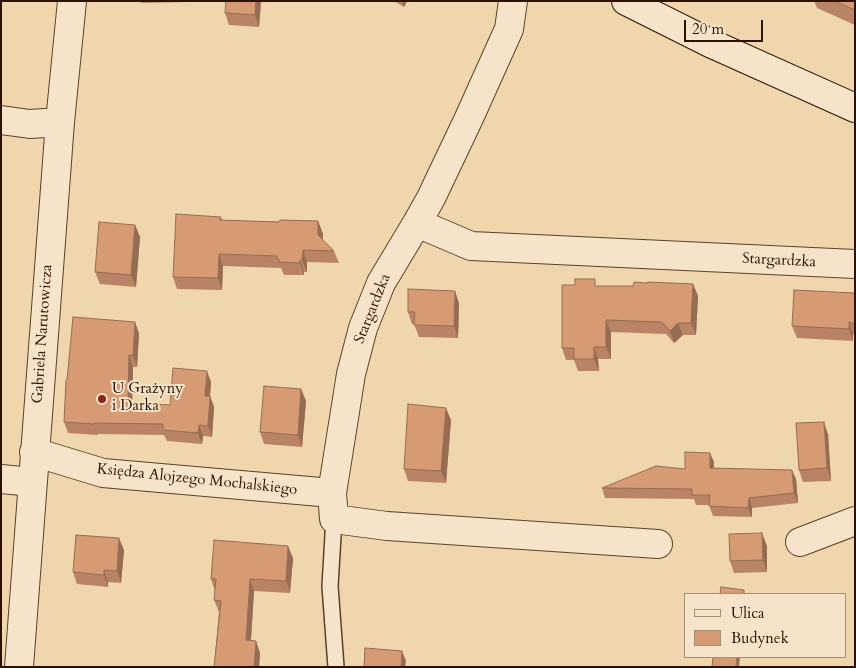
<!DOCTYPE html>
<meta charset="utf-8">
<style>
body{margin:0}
#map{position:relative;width:856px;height:668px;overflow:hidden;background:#efd6ad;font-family:Cardo,serif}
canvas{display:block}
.frame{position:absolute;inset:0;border:2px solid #2c1000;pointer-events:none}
.legend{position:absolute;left:684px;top:593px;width:162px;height:65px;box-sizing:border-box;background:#f5e4ca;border:1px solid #a58f79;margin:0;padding:6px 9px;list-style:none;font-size:15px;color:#2c1000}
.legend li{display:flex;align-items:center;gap:10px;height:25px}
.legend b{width:25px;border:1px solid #a58f79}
.scale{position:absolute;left:684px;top:20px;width:79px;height:22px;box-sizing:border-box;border:2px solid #2c1000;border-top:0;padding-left:6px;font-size:15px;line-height:18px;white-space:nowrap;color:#2c1000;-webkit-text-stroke:4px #f5e4ca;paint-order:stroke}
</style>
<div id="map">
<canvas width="856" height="668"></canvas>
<div class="frame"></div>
<ul class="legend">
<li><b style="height:6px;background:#f5e4ca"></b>Ulica</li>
<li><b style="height:14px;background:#d69a75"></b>Budynek</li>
</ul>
<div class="scale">20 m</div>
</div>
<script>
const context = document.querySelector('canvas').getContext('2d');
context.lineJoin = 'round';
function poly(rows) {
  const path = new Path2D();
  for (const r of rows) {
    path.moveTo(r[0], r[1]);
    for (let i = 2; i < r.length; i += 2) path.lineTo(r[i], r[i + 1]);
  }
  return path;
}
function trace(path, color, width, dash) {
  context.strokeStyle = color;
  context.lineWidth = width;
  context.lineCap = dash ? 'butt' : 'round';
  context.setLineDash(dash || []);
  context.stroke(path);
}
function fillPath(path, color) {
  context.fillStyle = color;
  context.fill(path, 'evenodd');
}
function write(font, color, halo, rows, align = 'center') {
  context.font = font + ' Cardo,serif';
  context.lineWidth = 4;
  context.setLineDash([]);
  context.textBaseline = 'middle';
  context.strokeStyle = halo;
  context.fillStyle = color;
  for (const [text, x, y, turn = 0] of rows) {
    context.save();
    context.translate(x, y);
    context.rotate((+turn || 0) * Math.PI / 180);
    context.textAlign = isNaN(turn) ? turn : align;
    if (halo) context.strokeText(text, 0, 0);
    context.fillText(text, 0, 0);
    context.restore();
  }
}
const lane = poly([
 [334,519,330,586,336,667]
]);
const street = poly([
 [1,120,30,124,60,122],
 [417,223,431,198,469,118,509,29,513,1],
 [34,452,103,473,332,493],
 [1,479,33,482],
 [800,542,855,521],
 [658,544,387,526,334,519,332,493,351,374,363,328,381,283,417,223,471,246,855,264],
 [19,667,60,122,72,1]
]);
const secondary = poly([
 [626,1,710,43,855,108]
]);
const wall = poly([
 [141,1,186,1,186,2,141,3],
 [261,1,259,27,229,25,225,13],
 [394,1,407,1,404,7],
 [814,1,855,1,855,25,817,8],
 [221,217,222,220,279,222,318,221,323,234,322,240,334,251,339,263,307,262,307,272,304,272,304,275,284,275,281,268,223,266,222,290,177,289,173,277],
 [135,225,140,237,136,287,100,284,95,272],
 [693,284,698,296,696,335,683,335,674,343,666,334,611,332,611,359,598,359,599,371,578,371,574,360,566,360,562,348,597,286,633,286],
 [855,293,855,335,853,334,853,341,797,338,792,326],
 [459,303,458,338,419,337,414,324,412,324,408,312],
 [139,333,137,367,133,367,132,402,170,405,211,382,210,396,214,407,212,437,203,436,202,444,167,441,164,435,98,434,98,435,68,433,64,422],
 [301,389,306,401,302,447,264,444,260,432],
 [451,420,446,483,408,481,404,469],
 [828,434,831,481,803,482,799,470],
 [714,462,714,468,796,479,798,503,752,508,752,517,713,516,709,505,696,505,694,499,605,498,602,488],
 [767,546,767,572,734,573,730,561],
 [124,550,121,583,108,582,108,587,77,584,73,572],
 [293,558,290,593,254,591,251,641,260,653,259,667,214,667,219,612,214,600,215,591,211,579]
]);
const shadedWall = poly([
 [256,1,261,1,259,27,255,15],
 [402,1,407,1,404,7],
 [318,221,323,234,322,247,318,235],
 [135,225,140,237,136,287,131,275],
 [303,250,307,262,307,272,302,260],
 [219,254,223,266,222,290,218,278],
 [300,260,304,272,304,275,300,263],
 [693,284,698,296,696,335,691,323],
 [455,291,459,303,458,338,454,326],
 [606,320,611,332,611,359,606,347],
 [135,322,139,333,137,367,133,356],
 [849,322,853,334,853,341,849,329],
 [678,323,683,335,674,343,670,331],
 [594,347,598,359,599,371,594,359],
 [129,355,133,367,132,413,128,402],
 [207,371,211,382,209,407,205,396],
 [301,389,306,401,302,447,298,435],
 [210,396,214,407,212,437,208,426],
 [446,408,451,420,446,483,441,471],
 [824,422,828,434,831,481,827,468],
 [199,425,203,436,202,444,198,433],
 [710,453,714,462,713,478,710,468],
 [792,470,796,479,798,503,794,493],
 [749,498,752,508,752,517,748,508],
 [762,533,767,546,767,572,763,560],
 [119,538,124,550,121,583,117,571],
 [288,546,293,558,290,593,286,581],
 [104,570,108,582,108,587,104,575],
 [250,579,254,591,250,652,246,640],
 [256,641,260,653,259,667,254,667],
 [402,651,406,661,405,667,401,667],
 [737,657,740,657,739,667,736,667]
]);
const building = poly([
 [226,1,256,1,255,15,225,13,226,1],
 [834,1,855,1,855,10,834,1],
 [176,214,221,217,220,220,279,222,280,220,318,221,318,235,334,251,303,250,302,260,300,260,300,263,279,262,279,259,277,259,277,256,219,254,218,278,173,277,176,214],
 [99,222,135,225,131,275,95,272,99,222],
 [575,279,595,279,595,286,633,286,634,282,647,283,648,282,693,284,691,323,678,323,670,331,662,322,606,320,606,347,594,347,594,359,574,359,574,348,562,348,562,285,575,285,575,279],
 [408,289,455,291,454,326,414,325,415,312,408,312,408,289],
 [794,290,855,293,855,324,849,322,849,329,792,326,794,290],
 [73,317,135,322,133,356,129,355,128,402,170,405,173,368,207,371,205,396,210,396,208,426,199,425,198,433,163,430,163,424,94,423,94,424,64,422,66,380,67,380,73,317],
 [264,386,301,389,298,435,260,432,264,386],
 [408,404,446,408,441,471,404,469,408,404],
 [824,422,827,468,799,470,796,423,824,422],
 [685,452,710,453,710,468,792,470,794,493,749,498,748,508,709,506,710,495,692,495,692,489,602,488,656,466,685,469,685,452],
 [762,533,763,560,730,561,729,534,762,533],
 [76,535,119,538,117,571,104,570,104,575,73,572,76,535],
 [214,540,288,546,286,581,250,579,246,640,256,641,254,667,214,667,221,601,214,600,216,579,211,579,214,540],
 [721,587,744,590,744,594,720,594,721,587],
 [365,648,402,651,401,667,364,667,365,648],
 [713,657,737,657,736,667,712,667,713,657]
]);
const markers = [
 [102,399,5,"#8f2418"]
];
const streetNames = [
 ["Stargardzka",779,261,3],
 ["Stargardzka",373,309,-68],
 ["Gabriela Narutowicza",43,334,-86],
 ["Księdza Alojzego Mochalskiego",197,480,6]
];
const poiNames = [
 ["U Grażyny",112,390],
 ["i Darka",112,407]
];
trace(lane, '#5d422b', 18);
trace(street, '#5d422b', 30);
trace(secondary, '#2c1000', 30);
trace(lane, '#f5e4ca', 15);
trace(street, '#f5e4ca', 28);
trace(secondary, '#f5e4ca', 28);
fillPath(wall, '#b88465');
fillPath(shadedWall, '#966c52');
fillPath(building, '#d69a75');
trace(building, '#966c52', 1);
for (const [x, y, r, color] of markers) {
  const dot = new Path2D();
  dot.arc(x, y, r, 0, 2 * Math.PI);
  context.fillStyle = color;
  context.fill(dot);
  trace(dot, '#f5e4ca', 2);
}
write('15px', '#2c1000', '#f5e4ca', streetNames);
write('15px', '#2c1000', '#f5e4ca', poiNames, 'left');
</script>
